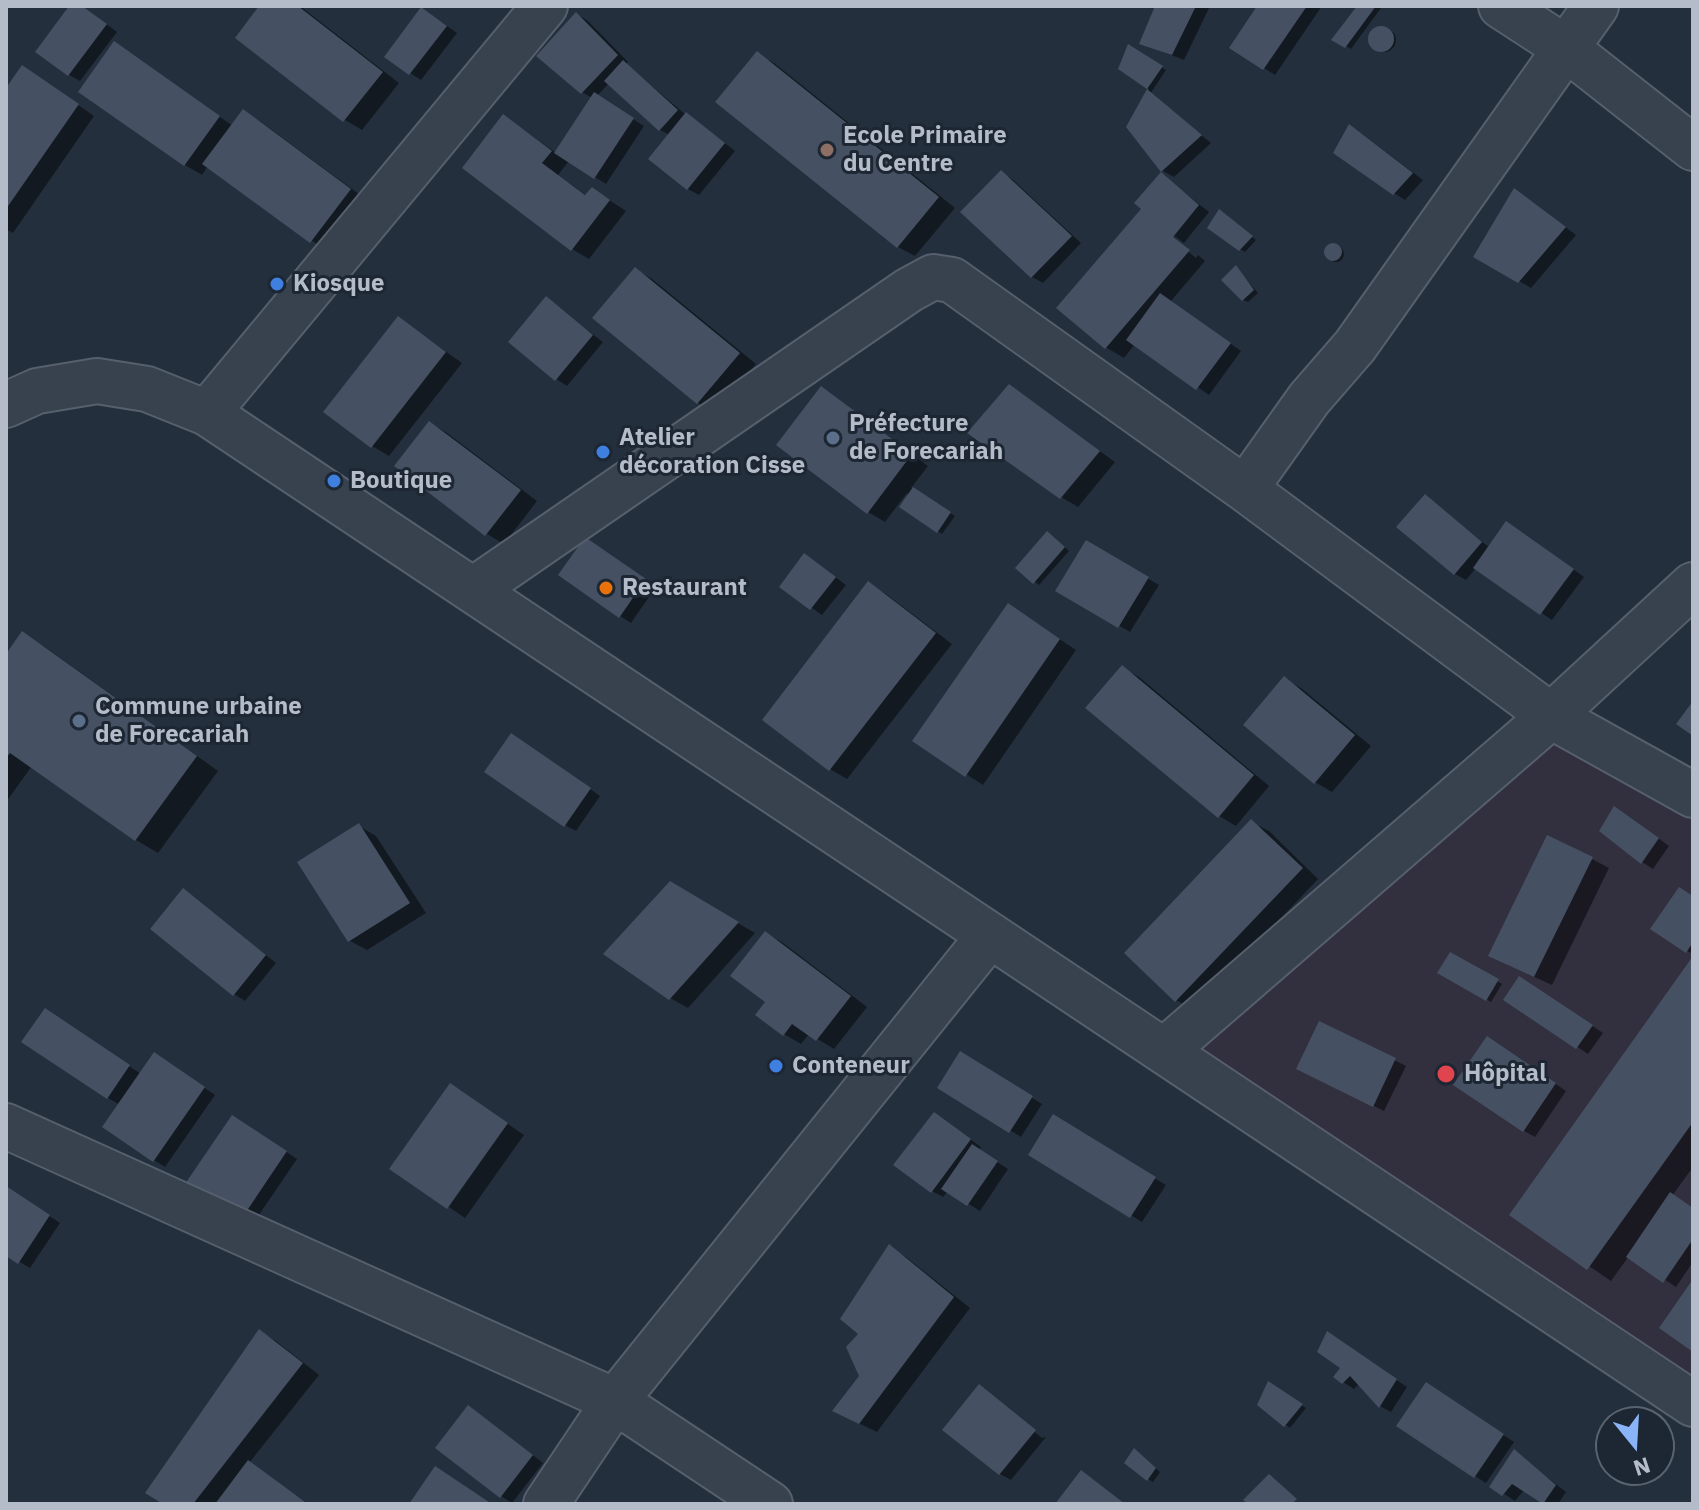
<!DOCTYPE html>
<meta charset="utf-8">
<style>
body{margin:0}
#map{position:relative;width:1699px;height:1510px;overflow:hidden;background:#242f3e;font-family:"IBM Plex Sans",sans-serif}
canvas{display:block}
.frame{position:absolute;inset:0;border:8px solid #b4bcc9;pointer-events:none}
.north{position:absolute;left:1595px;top:1406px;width:80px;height:80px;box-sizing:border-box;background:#1d2633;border:2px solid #59626f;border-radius:50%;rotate:162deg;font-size:22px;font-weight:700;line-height:32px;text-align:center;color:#b4bcc9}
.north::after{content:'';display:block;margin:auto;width:28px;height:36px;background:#8ab4f8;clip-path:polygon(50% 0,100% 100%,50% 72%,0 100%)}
</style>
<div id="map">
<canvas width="1699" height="1510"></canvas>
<div class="frame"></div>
<div class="north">N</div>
</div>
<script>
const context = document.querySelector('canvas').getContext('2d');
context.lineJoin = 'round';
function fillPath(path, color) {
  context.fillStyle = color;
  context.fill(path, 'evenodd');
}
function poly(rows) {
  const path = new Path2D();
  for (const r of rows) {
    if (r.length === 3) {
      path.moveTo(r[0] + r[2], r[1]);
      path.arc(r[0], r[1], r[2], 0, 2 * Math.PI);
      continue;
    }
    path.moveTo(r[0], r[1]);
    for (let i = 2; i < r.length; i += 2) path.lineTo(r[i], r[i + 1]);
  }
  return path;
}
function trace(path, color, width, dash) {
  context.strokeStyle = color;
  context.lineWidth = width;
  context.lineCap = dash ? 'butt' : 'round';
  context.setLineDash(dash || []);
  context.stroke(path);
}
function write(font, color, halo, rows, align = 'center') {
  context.font = font + ' "IBM Plex Sans",sans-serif';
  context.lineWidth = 6;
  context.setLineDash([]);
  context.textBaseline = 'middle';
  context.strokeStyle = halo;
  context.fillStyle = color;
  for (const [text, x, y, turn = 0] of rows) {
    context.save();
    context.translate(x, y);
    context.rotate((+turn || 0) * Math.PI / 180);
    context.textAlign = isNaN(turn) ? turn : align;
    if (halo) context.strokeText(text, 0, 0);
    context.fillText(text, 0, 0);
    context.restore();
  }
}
const medical = poly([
 [1551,716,1693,795,1693,1403,1164,1051]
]);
const shadow = poly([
 [72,6,86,9,117,32,80,81,69,75],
 [262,6,300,6,399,83,362,130,345,120],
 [1158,6,1210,6,1184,60,1141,43],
 [1259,6,1322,6,1275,75,1264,68],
 [1360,6,1379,6,1381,8,1351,49,1334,39],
 [577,14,588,21,628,62,626,64,686,115,697,121,735,151,699,195,688,189,670,135,660,130,609,83,597,96,644,126,606,184,569,161,558,175,587,196,592,189,626,211,589,259,572,249,504,116,556,153,592,98,582,92],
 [433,16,457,33,421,80,410,73],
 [1384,40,12],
 [115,44,233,126,244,112,261,122,367,200,328,252,208,166,202,175,185,165,81,91],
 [1129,47,1166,70,1150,94,1211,143,1174,177,1163,171,1128,127,1149,89,1121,68],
 [757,54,774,63,955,208,915,256,898,247],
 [39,78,94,116,13,233,6,229,6,91],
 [1361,133,1423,180,1405,200,1394,193],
 [1001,172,1012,179,1081,243,1043,283,1032,277],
 [1162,175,1209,212,1184,243,1168,231,1166,233,1196,258,1198,255,1205,261,1171,301,1241,351,1209,395,1135,344,1124,358,1107,348,1059,308,1141,212],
 [1525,197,1576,235,1531,288,1476,256],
 [1224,214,1256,240,1245,252,1240,249],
 [1336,254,8],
 [1236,268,1258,293,1248,302,1243,300],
 [635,269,652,279,756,364,715,413,698,403,595,318],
 [546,299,603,342,567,386,556,379],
 [399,318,462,363,389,456,372,446],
 [1010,387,1115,462,1078,507,1061,497],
 [821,388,928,466,911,488,955,516,942,534,902,507,910,495,907,493,885,522,868,512],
 [430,423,447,433,537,501,504,544,487,534],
 [1425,497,1490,548,1518,530,1584,577,1552,620,1476,568,1466,580,1455,574],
 [1052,536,1069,551,1039,585,1018,568],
 [1087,542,1159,585,1130,632,1058,590],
 [597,546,656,587,631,623,620,616],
 [815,562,846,585,822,615,782,586],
 [869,584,886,594,952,644,847,779,830,769],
 [1025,616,1076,650,983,785,915,741],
 [23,634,45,647,218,771,158,853,136,840,32,766,6,802,6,657],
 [1122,668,1139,677,1269,786,1236,826,1219,816],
 [1284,679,1301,688,1371,746,1332,792,1315,782],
 [523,742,600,796,576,831,565,825],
 [1626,815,1669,846,1653,869,1642,862],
 [1251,822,1269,831,1318,879,1194,1010,1176,1000],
 [359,826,376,836,426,913,367,950,350,941],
 [1592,859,1609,868,1552,985,1508,965],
 [671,884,755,933,688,1008,670,998],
 [184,891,276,963,245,1001,234,994],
 [1693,897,1693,954,1687,951],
 [766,933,783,943,867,1007,834,1049,809,1034,801,1044,784,1034,767,1001],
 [1451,954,1502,984,1491,1002,1440,973],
 [1693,960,1693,1167,1672,1196,1693,1209,1693,1262,1676,1287,1629,1256,1611,1281,1512,1214],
 [1531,985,1603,1033,1588,1054,1506,1000],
 [56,1017,141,1074,165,1061,215,1095,165,1167,154,1160,120,1105,108,1098],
 [1320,1023,1406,1066,1384,1111,1307,1072],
 [1499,1045,1566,1091,1535,1137,1524,1131],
 [961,1054,1042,1104,1021,1137,940,1087],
 [467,1096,524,1135,465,1218,392,1168],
 [1054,1117,1166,1185,1142,1222,1031,1154],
 [945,1121,981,1147,979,1150,1008,1169,980,1211,948,1191,943,1197,932,1191],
 [244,1124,297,1159,252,1225,241,1219],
 [6,1188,60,1223,30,1268,6,1254],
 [889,1247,906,1257,970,1308,877,1432,852,1420,861,1377,861,1334],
 [259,1331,276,1341,319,1375,249,1463,309,1504,167,1504],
 [1338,1341,1407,1387,1391,1412,1380,1406,1360,1383,1354,1389,1343,1382],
 [1269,1384,1306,1408,1290,1428,1260,1404],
 [1438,1391,1514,1442,1486,1483,1475,1476],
 [988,1394,1042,1438,1046,1437,1011,1480,1000,1474],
 [479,1414,543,1463,512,1503,501,1496],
 [1515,1452,1566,1492,1558,1504,1546,1504,1524,1490,1515,1501,1492,1486],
 [1139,1453,1160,1472,1153,1482,1148,1479]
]);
const building = poly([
 [69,6,82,6,107,24,68,76,35,52],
 [259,6,298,6,383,72,343,122,235,38],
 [1155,6,1196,6,1172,55,1139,44],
 [1257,6,1307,6,1263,70,1229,48],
 [1357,6,1376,6,1345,48,1331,40],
 [421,7,447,26,409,75,384,57],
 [576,12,618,55,581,94,536,56],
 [1381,39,13],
 [114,41,220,116,184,166,78,92],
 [1128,44,1163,66,1147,89,1118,69],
 [757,51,939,197,897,248,715,102],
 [623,60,678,110,659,131,604,81],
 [22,65,79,104,6,209,6,88],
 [1147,89,1202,135,1161,172,1126,127],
 [594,92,634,118,594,179,554,153],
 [243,109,351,189,310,243,202,164],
 [686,112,725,143,687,190,648,159],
 [503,114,552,151,542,163,585,195,592,187,610,200,571,251,462,168],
 [1349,124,1413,173,1393,195,1333,153],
 [1001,170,1072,236,1031,278,960,212],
 [1161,172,1199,205,1173,237,1190,250,1105,349,1056,308,1141,209,1134,203],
 [1514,188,1566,227,1518,283,1473,257],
 [1219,209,1253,236,1239,251,1207,228],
 [1333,252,9],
 [1236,265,1254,290,1242,301,1221,280],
 [635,267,740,353,697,404,592,318],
 [1160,293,1231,343,1196,390,1126,340],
 [546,296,593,335,555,381,508,342],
 [398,316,446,352,371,448,323,412],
 [1009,384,1100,451,1060,499,967,433],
 [821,386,912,454,867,514,776,445],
 [429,421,521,490,485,536,394,466],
 [913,487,951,512,937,533,899,507],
 [1425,494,1482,542,1454,575,1396,527],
 [1506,521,1574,569,1540,615,1473,568],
 [1047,531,1065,547,1033,584,1015,568],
 [585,537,646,579,619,618,558,575],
 [1086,540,1149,577,1118,628,1055,591],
 [804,553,836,577,810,610,779,587],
 [868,581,936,633,829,771,762,720],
 [1008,603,1060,639,965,777,912,741],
 [22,631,197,756,135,841,10,753,6,758,6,654],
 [1122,665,1254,775,1218,818,1085,708],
 [1284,676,1355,735,1314,784,1243,725],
 [1693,701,1693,736,1676,724],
 [511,733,591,788,564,827,484,772],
 [1614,806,1659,838,1641,864,1599,831],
 [1251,819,1303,868,1175,1002,1124,953],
 [359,823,410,903,348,942,297,862],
 [1547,835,1593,857,1534,977,1488,956],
 [670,881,739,922,669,1000,603,954],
 [1679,887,1693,896,1693,942,1686,953,1650,929],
 [183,888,266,955,233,996,150,929],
 [765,931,851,996,816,1041,792,1024,783,1036,755,1015,765,1002,730,976],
 [1450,952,1499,979,1486,1001,1437,973],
 [1693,956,1693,1122,1587,1270,1509,1215],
 [1519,976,1593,1025,1576,1049,1503,1000],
 [45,1008,130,1065,107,1099,21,1042],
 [1319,1021,1396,1058,1373,1107,1296,1069],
 [1487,1036,1556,1083,1523,1132,1453,1085],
 [960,1051,1033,1096,1009,1133,937,1088],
 [154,1052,205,1087,153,1162,102,1127],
 [450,1083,508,1123,447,1209,389,1169],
 [934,1112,971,1139,931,1193,893,1165],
 [1053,1114,1156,1177,1130,1218,1028,1155],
 [232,1115,287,1151,240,1221,185,1184],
 [972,1144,998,1161,967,1206,941,1189],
 [6,1186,50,1215,18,1264,6,1256],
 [1670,1192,1693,1208,1693,1239,1663,1283,1626,1257],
 [889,1244,954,1297,859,1424,832,1411,859,1376,846,1347,858,1334,840,1319],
 [1693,1279,1693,1352,1659,1328],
 [259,1329,303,1363,193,1504,163,1504,145,1493],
 [1327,1331,1397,1379,1379,1408,1350,1376,1342,1384,1333,1377,1340,1368,1317,1352],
 [1268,1381,1303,1404,1284,1427,1257,1405],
 [1426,1382,1504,1434,1474,1478,1396,1426],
 [979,1384,1036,1430,999,1475,942,1430],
 [468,1405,533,1455,500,1498,435,1448],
 [1134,1448,1156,1468,1147,1481,1124,1463],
 [1514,1449,1556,1485,1543,1504,1512,1484,1502,1496,1489,1487],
 [248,1460,308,1504,215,1504],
 [435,1466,492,1504,409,1504],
 [1081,1470,1125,1504,1055,1504],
 [1269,1474,1297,1499,1291,1504,1248,1504,1243,1500]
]);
const minor = poly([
 [1501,6,1567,49,1693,148],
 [6,405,37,391,97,381,147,389,207,413,1693,1404],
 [207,413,545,6],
 [1245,489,1309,399,1355,346,1596,6],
 [473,590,909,290,933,277,952,280,1245,489,1551,716,1693,795],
 [1164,1051,1551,716,1693,585],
 [6,1126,615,1401,770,1504],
 [546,1504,615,1401,990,935]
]);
const markers = [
 [827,150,8,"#8d6e63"],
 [277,284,8,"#3f7fe0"],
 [833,438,8,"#5c6f8a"],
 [603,452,8,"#3f7fe0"],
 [334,481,8,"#3f7fe0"],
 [606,588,8,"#e8710a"],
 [79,721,8,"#5c6f8a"],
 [776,1066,8,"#3f7fe0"],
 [1446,1074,10,"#e0444e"]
];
const poiNames = [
 ["Ecole Primaire",843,136],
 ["du Centre",843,164],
 ["Kiosque",293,284],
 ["Préfecture",849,424],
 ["de Forecariah",849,452],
 ["Atelier",619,438],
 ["décoration Cisse",619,466],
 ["Boutique",350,481],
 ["Restaurant",622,588],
 ["Commune urbaine",95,707],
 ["de Forecariah",95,735],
 ["Conteneur",792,1066],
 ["Hôpital",1464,1074]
];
fillPath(medical, '#32303f');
fillPath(shadow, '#0007');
fillPath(building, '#455162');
trace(minor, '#565f6c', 48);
trace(minor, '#38414e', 44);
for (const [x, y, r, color] of markers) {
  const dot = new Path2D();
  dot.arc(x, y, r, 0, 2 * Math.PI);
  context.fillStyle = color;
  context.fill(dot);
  trace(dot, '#1d2633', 3);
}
write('bold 24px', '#b4bcc9', '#1d2633', poiNames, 'left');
</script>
